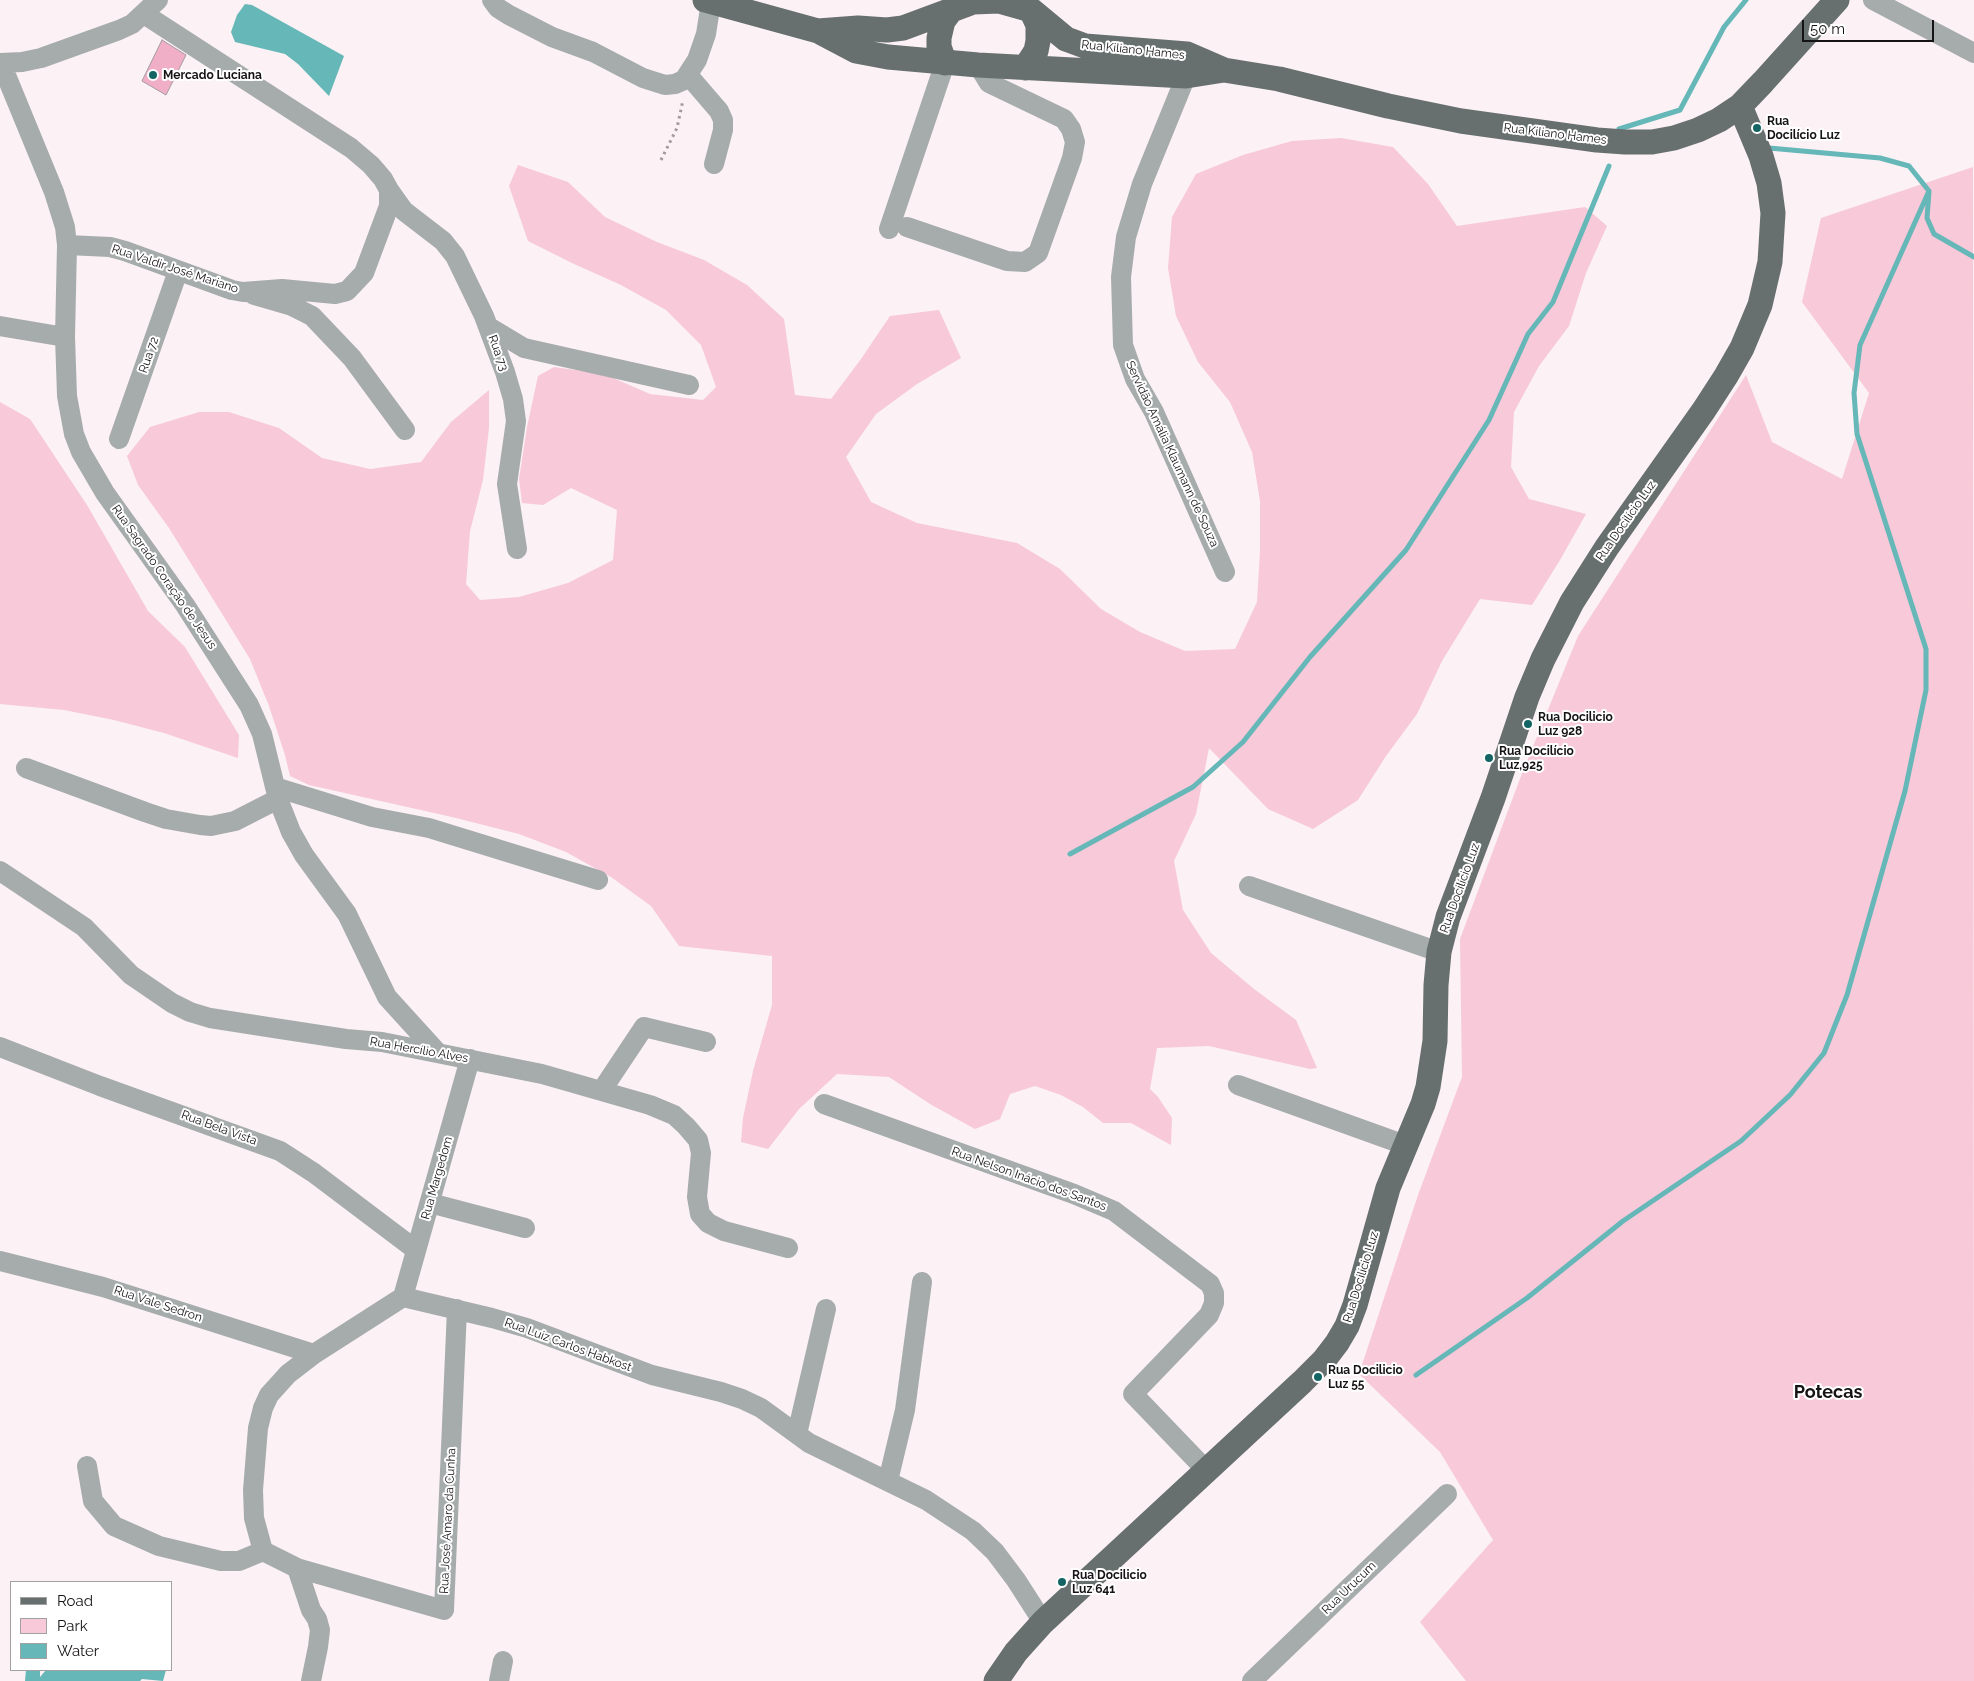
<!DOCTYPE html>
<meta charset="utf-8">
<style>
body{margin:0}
#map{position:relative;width:1974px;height:1681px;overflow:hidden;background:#fcf1f4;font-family:Raleway,sans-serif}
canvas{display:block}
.legend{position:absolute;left:10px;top:1581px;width:162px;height:90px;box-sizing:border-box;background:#fff;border:1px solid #a2a1a1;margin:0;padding:6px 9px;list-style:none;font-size:15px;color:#161314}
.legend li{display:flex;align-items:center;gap:10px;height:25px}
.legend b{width:25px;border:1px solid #a2a1a1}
.scale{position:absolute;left:1802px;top:20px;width:132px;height:22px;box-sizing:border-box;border:2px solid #161314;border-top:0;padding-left:6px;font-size:15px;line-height:18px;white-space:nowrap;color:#161314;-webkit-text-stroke:4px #fff;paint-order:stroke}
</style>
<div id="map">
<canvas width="1974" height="1681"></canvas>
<ul class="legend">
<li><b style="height:6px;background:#67706f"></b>Road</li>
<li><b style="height:14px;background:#f7c9d9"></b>Park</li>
<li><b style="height:14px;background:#65b7b8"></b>Water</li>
</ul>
<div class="scale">50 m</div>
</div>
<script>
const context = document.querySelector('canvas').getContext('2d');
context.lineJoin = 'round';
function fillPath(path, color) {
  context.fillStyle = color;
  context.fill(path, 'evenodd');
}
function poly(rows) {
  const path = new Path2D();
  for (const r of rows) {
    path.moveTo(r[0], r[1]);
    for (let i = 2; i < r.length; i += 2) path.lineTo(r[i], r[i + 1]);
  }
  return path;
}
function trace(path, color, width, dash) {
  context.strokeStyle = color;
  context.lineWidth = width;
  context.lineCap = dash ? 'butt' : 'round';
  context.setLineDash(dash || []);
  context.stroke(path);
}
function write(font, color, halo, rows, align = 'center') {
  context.font = font + ' Raleway,sans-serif';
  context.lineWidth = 4;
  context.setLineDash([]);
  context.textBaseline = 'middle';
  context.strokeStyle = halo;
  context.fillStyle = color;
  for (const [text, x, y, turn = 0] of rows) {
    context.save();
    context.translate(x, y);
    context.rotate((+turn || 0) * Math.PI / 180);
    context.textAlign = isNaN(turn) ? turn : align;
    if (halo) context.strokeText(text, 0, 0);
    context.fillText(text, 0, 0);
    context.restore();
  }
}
const green = poly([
 [1341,138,1393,147,1428,184,1457,226,1585,207,1607,226,1586,273,1569,326,1539,366,1514,412,1511,467,1529,499,1586,514,1560,560,1532,605,1480,599,1442,661,1417,714,1386,756,1358,800,1313,829,1268,809,1209,748,1196,814,1174,861,1183,910,1211,953,1254,989,1296,1020,1317,1068,1310,1069,1209,1046,1157,1048,1150,1089,1158,1097,1172,1118,1171,1145,1131,1123,1103,1123,1083,1107,1061,1095,1035,1086,1010,1094,1000,1119,975,1129,930,1104,889,1077,837,1074,799,1109,768,1149,741,1142,743,1118,753,1071,772,1005,772,956,679,946,651,906,611,877,566,852,519,834,452,817,309,785,290,776,285,755,269,706,250,659,169,528,138,485,127,456,150,427,199,412,229,412,279,428,322,458,370,469,421,462,451,422,489,390,489,428,483,480,470,531,466,584,480,600,519,597,568,583,613,560,617,510,571,488,543,505,522,503,519,479,527,427,538,376,554,367,604,374,650,394,703,400,716,387,701,345,666,310,621,285,574,264,528,241,509,186,518,165,568,182,605,217,657,242,704,260,747,285,784,319,795,395,831,399,861,359,890,316,939,310,961,358,917,384,876,414,846,457,871,502,917,523,1017,543,1060,569,1101,609,1140,632,1185,651,1235,649,1257,602,1260,551,1260,501,1252,452,1230,402,1198,362,1176,316,1168,268,1172,217,1196,174,1243,155,1292,141],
 [1973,167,1974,1681,1466,1681,1420,1622,1493,1540,1440,1452,1359,1374,1418,1195,1462,1077,1460,939,1521,776,1578,636,1746,375,1772,442,1842,479,1869,393,1802,302,1821,218],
 [0,402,30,419,87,505,148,611,185,647,239,735,238,758,164,733,114,720,64,710,0,704]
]);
const water = poly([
 [245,4,252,5,344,56,329,96,298,64,285,54,235,42,231,32,237,15],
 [26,1670,40,1670,40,1677,46,1670,166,1670,163,1681,142,1679,140,1681,25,1681]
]);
const stream = poly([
 [1619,129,1680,110,1724,27,1746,0],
 [1769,148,1880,158,1909,166,1929,191,1927,218,1934,234,1974,257],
 [1070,854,1193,787,1243,742,1310,657,1406,550,1489,420,1528,334,1553,302,1609,166],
 [1416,1375,1527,1298,1623,1221,1741,1141,1790,1095,1824,1053,1847,995,1905,791,1926,690,1926,649,1857,434,1854,393,1860,345,1929,191]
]);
const building = poly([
 [162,40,186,55,166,95,142,81,162,40]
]);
const path = poly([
 [661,160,677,128,683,100]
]);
const minor = poly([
 [492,0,498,8,509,15,552,37,593,52,643,78,665,85,675,84,684,80,697,60,706,34,711,2],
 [1873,0,1974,53],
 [0,63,22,62,41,58,119,30,132,24,158,0],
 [1,63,54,192,65,227,67,245,65,337,67,396,74,434,81,452,105,493,185,605,249,705,262,734,278,799,291,832,304,855,347,914,387,997,437,1052],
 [688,75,719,111,723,120,723,130,714,164],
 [1186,76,1142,184,1126,237,1121,277,1123,345,1135,379,1154,412,1225,572],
 [389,190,404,211,443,241,455,256,484,316,505,372,513,399,516,421,507,484,517,549],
 [907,227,1007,261,1025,262,1038,253,1072,158,1075,142,1071,129,1064,119,989,83,978,65],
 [889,229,945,63],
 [67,245,110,247,125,251,232,290,243,292,282,289,335,294,347,291,364,273,389,206,389,190,383,179,371,165,351,148,144,14],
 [254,295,292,306,312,316,352,358,405,430],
 [0,326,65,337],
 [489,327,524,348,689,385],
 [119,439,178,271],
 [26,768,145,812,166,819,200,825,211,826,235,821,278,799],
 [275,787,372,817,429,828,598,880],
 [0,871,84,927,131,975,172,1003,190,1012,210,1018,274,1028,346,1039,382,1042,542,1074,650,1105,674,1115,686,1126,698,1140,701,1153,697,1197,700,1214,708,1223,724,1231,788,1248],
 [1249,886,1439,952],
 [0,1047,100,1086,280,1151,314,1173,416,1250],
 [1238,1085,1405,1145],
 [602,1090,644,1027,706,1042],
 [824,1104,1074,1194,1114,1211,1210,1284,1214,1293,1214,1303,1209,1315,1133,1394,1206,1470],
 [430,1203,525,1228],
 [0,1261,103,1287,314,1354],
 [403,1297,470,1059],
 [797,1434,826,1309],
 [87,1466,93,1501,114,1526,159,1546,221,1561,239,1561,263,1551],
 [888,1481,905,1410,922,1282],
 [297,1568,444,1610,457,1309],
 [311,1681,318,1647,320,1630,317,1619,311,1610,297,1568,263,1551,254,1518,253,1490,258,1428,263,1408,269,1395,288,1374,314,1354,403,1297,492,1318,527,1328,652,1375,721,1392,742,1399,761,1408,809,1443,926,1500,973,1531,995,1552,1016,1580,1043,1622],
 [499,1681,503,1661],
 [1252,1681,1447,1494]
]);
const major = poly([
 [705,0,818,31,856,51,888,57,978,65,1186,76,1224,70],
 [818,31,858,28,887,30,903,28,973,2,999,1,1031,10,1066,39,1085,46,1187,54,1224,70,1279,79,1388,106,1461,121,1597,140,1625,142,1652,142,1674,138,1698,130,1719,120,1740,106,1763,82,1837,0],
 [945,63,939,47,939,38,943,21,952,9],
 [1025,68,1036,51,1038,41,1038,25,1031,10],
 [996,1681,1016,1652,1043,1622,1302,1382,1324,1360,1337,1343,1347,1326,1355,1305,1388,1188,1423,1104,1428,1087,1435,1041,1436,985,1439,952,1448,917,1493,798,1527,697,1543,659,1572,602,1607,547,1704,410,1726,376,1742,348,1760,305,1770,262,1773,213,1769,183,1761,156,1740,106]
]);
const markers = [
 [153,75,5,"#146464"],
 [1757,128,5,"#146464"],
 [1528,724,5,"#146464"],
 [1489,758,5,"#146464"],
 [1318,1377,5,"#146464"],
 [1062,1582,5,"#146464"]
];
const streetNames = [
 ["Rua Kiliano Hames",1133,50,6],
 ["Rua Kiliano Hames",1555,134,7],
 ["Rua Valdir José Mariano",175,269,18],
 ["Rua 73",498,353,70],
 ["Rua 72",149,355,-71],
 ["Servidão Amália Klaumann de Souza",1172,454,65],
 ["Rua Docilício Luz",1626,521,-55],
 ["Rua Sagrado Coração de Jesus",164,577,55],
 ["Rua Docilício Luz",1460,888,-70],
 ["Rua Hercílio Alves",419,1050,10],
 ["Rua Bela Vista",219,1128,20],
 ["Rua Margedom",437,1178,-74],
 ["Rua Nelson Inácio dos Santos",1029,1179,20],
 ["Rua Docilício Luz",1361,1277,-73],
 ["Rua Vale Sedron",158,1304,18],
 ["Rua Luiz Carlos Habkost",568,1345,20],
 ["Rua José Amaro da Cunha",448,1521,-87],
 ["Rua Urucum",1349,1588,-44]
];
const poiNames = [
 ["Mercado Luciana",163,75],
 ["Rua",1767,121],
 ["Docilício Luz",1767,135],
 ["Rua Docilicio",1538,717],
 ["Luz 928",1538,731],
 ["Rua Docilício",1499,751],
 ["Luz,925",1499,765],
 ["Rua Docilicio",1328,1370],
 ["Luz 55",1328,1384],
 ["Rua Docilicio",1072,1575],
 ["Luz 641",1072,1589]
];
const districtNames = [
 ["Potecas",1828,1393]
];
fillPath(green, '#f7c9d9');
fillPath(water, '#65b7b8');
trace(stream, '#65b7b8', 5);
fillPath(building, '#f0afc6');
trace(building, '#a49a9d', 1);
trace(path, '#a1999b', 3, [2.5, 4]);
trace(minor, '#a6acac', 20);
trace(major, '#67706f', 25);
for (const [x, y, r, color] of markers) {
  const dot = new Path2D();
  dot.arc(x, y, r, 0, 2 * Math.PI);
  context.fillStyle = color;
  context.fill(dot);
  trace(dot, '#fff', 2);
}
write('12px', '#161314', '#fff', streetNames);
write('bold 12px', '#161314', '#fff', poiNames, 'left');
write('bold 18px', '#161314', '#fff', districtNames);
</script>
